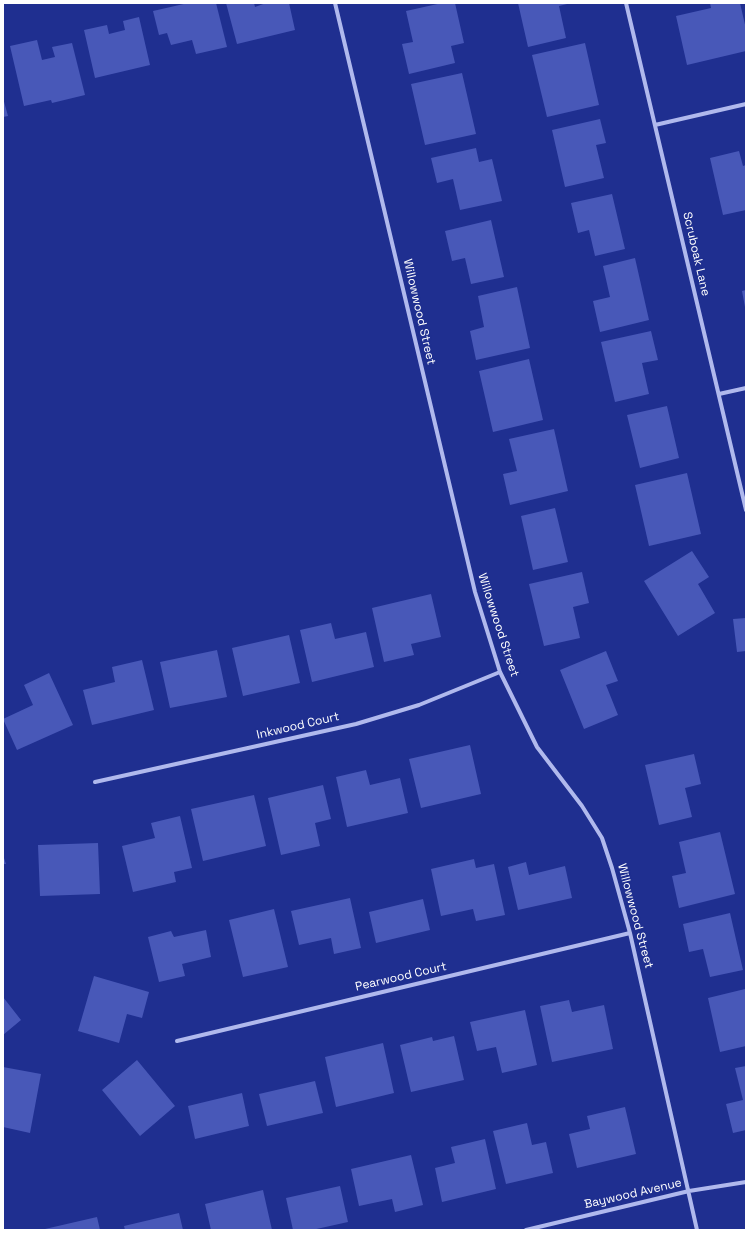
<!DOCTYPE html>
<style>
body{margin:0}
#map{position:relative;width:749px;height:1233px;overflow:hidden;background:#1f2f90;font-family:"Space Grotesk",sans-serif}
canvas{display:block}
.frame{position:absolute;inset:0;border:4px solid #fff;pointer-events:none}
</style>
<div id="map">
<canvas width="749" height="1233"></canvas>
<div class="frame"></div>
</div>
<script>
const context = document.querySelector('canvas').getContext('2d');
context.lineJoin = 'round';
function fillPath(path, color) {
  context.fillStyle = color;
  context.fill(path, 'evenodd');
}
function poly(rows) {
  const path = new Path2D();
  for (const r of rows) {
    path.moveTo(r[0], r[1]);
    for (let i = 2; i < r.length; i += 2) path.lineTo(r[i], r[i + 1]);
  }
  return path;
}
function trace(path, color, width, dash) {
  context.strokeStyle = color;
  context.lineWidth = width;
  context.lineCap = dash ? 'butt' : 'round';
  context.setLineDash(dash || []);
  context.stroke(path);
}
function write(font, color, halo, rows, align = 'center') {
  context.font = font + ' "Space Grotesk",sans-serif';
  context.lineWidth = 3.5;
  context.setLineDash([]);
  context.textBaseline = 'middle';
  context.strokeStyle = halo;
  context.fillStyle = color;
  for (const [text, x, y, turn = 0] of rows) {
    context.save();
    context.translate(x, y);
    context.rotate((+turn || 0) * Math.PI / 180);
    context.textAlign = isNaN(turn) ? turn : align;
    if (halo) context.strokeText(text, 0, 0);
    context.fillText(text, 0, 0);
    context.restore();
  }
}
const building = poly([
 [188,3,216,3,227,47,196,54,192,40,171,45,167,33,159,35,153,11],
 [226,3,254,3,255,7,266,3,289,3,295,30,237,44],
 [442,3,455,3,464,43,451,46,455,63,409,74,402,44,413,42,406,11],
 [518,3,571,3,559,6,566,38,528,47],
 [710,3,740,3,746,29,746,51,687,65,676,16,711,8],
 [139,17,150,65,95,78,84,30,107,25,109,34,125,30,123,21],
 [37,40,42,60,55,57,52,47,72,43,85,95,52,103,51,100,24,106,10,46],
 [585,43,599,105,547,117,532,55],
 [462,73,476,134,425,145,411,84],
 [3,98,8,116,3,117],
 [600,119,606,143,596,145,604,178,565,187,552,130],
 [476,148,479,162,492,159,502,201,460,210,453,179,437,183,431,158],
 [739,151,743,166,746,165,746,210,723,215,710,158],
 [612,194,625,249,595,256,589,230,578,233,571,203],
 [491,220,504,277,471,284,465,258,452,261,445,231],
 [635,258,649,320,600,332,593,301,610,297,603,266],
 [517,287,530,348,476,360,470,331,484,327,478,296],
 [746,290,746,307,745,307,742,291],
 [651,331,658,360,642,363,649,394,615,402,601,342],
 [529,359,543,420,493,432,479,371],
 [667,406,679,458,640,468,627,415],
 [554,429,568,491,510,505,503,474,517,471,509,439],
 [687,473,701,534,649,546,635,485],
 [555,508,568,562,533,570,521,516],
 [692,551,709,577,698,584,715,613,678,636,644,581],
 [582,572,589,603,573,607,580,638,544,646,529,584],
 [431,594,441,637,411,644,414,655,384,662,372,608],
 [746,618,746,651,737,652,733,619],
 [331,623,335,639,366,632,374,667,312,682,300,630],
 [289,635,300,683,243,696,232,648],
 [217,650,227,697,170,708,160,662],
 [606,651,618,681,606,685,618,715,584,729,560,670],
 [142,660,154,710,92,725,83,690,115,682,112,667],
 [49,673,73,725,17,750,3,719,33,705,24,685],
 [470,745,481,794,421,808,409,759],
 [694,754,701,784,685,788,692,817,659,825,645,765],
 [366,770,370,785,400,778,408,813,347,827,336,777],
 [323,785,331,819,315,823,320,846,281,855,268,798],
 [254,795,266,846,203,861,191,809],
 [180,816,192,868,174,872,176,882,133,892,122,846,155,838,151,823],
 [720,832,735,894,679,908,672,876,686,873,679,842],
 [98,843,100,894,40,896,38,845],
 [3,855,6,864,3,864],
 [474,859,476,868,494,864,505,915,476,921,473,909,441,916,431,869],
 [526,862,529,875,565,866,572,898,518,910,508,867],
 [350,898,361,948,334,954,331,938,299,945,291,911],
 [423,899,430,930,376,943,369,912],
 [274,909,288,967,243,977,229,920],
 [730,913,743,970,710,977,703,949,689,952,683,924],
 [206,930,211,957,182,964,185,976,159,982,148,937,171,931,174,937],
 [94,976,149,992,142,1018,127,1014,119,1043,78,1031],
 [745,989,746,1046,720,1052,708,998],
 [3,997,21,1020,3,1035],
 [569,1000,572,1012,604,1005,613,1049,552,1062,540,1006],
 [525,1010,537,1065,502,1073,496,1047,477,1051,470,1022],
 [454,1036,464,1080,411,1092,400,1045,432,1037,433,1041],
 [383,1043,394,1093,336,1107,325,1057],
 [137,1060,175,1106,140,1136,102,1090],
 [746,1066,746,1130,733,1133,726,1104,743,1100,735,1068],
 [3,1067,41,1074,30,1133,3,1127],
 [315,1081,323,1113,267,1126,259,1094],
 [242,1093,249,1126,195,1139,188,1106],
 [625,1107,636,1154,577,1168,569,1134,590,1129,587,1116],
 [527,1123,532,1145,546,1142,553,1173,506,1184,493,1131],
 [485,1139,496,1189,442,1202,435,1168,455,1163,451,1147],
 [411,1155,423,1205,395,1212,392,1199,359,1206,351,1169],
 [340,1186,348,1222,312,1230,293,1230,286,1198],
 [263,1190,272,1230,211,1230,205,1204],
 [179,1213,183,1230,125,1230,124,1226],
 [97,1217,100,1230,45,1230,45,1229]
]);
const street = poly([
 [335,3,475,592,500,672,537,747,582,806,602,838,612,868,630,933,697,1230],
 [626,3,746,510],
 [655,125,746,104],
 [719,394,746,388],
 [95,782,356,724,419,705,500,672],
 [177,1041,630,933],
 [526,1230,689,1191,746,1182]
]);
const streetNames = [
 ["Scruboak Lane",696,254,77],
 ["Willowwood Street",419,312,77],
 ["Willowwood Street",498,625,72],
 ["Inkwood Court",298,726,-13],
 ["Willowwood Street",635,916,75],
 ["Pearwood Court",401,977,-13],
 ["Baywood Avenue",633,1194,-13]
];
fillPath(building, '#4858b8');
trace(street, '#b0b9ed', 4);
write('12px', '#fff', '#1f2f90', streetNames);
</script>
